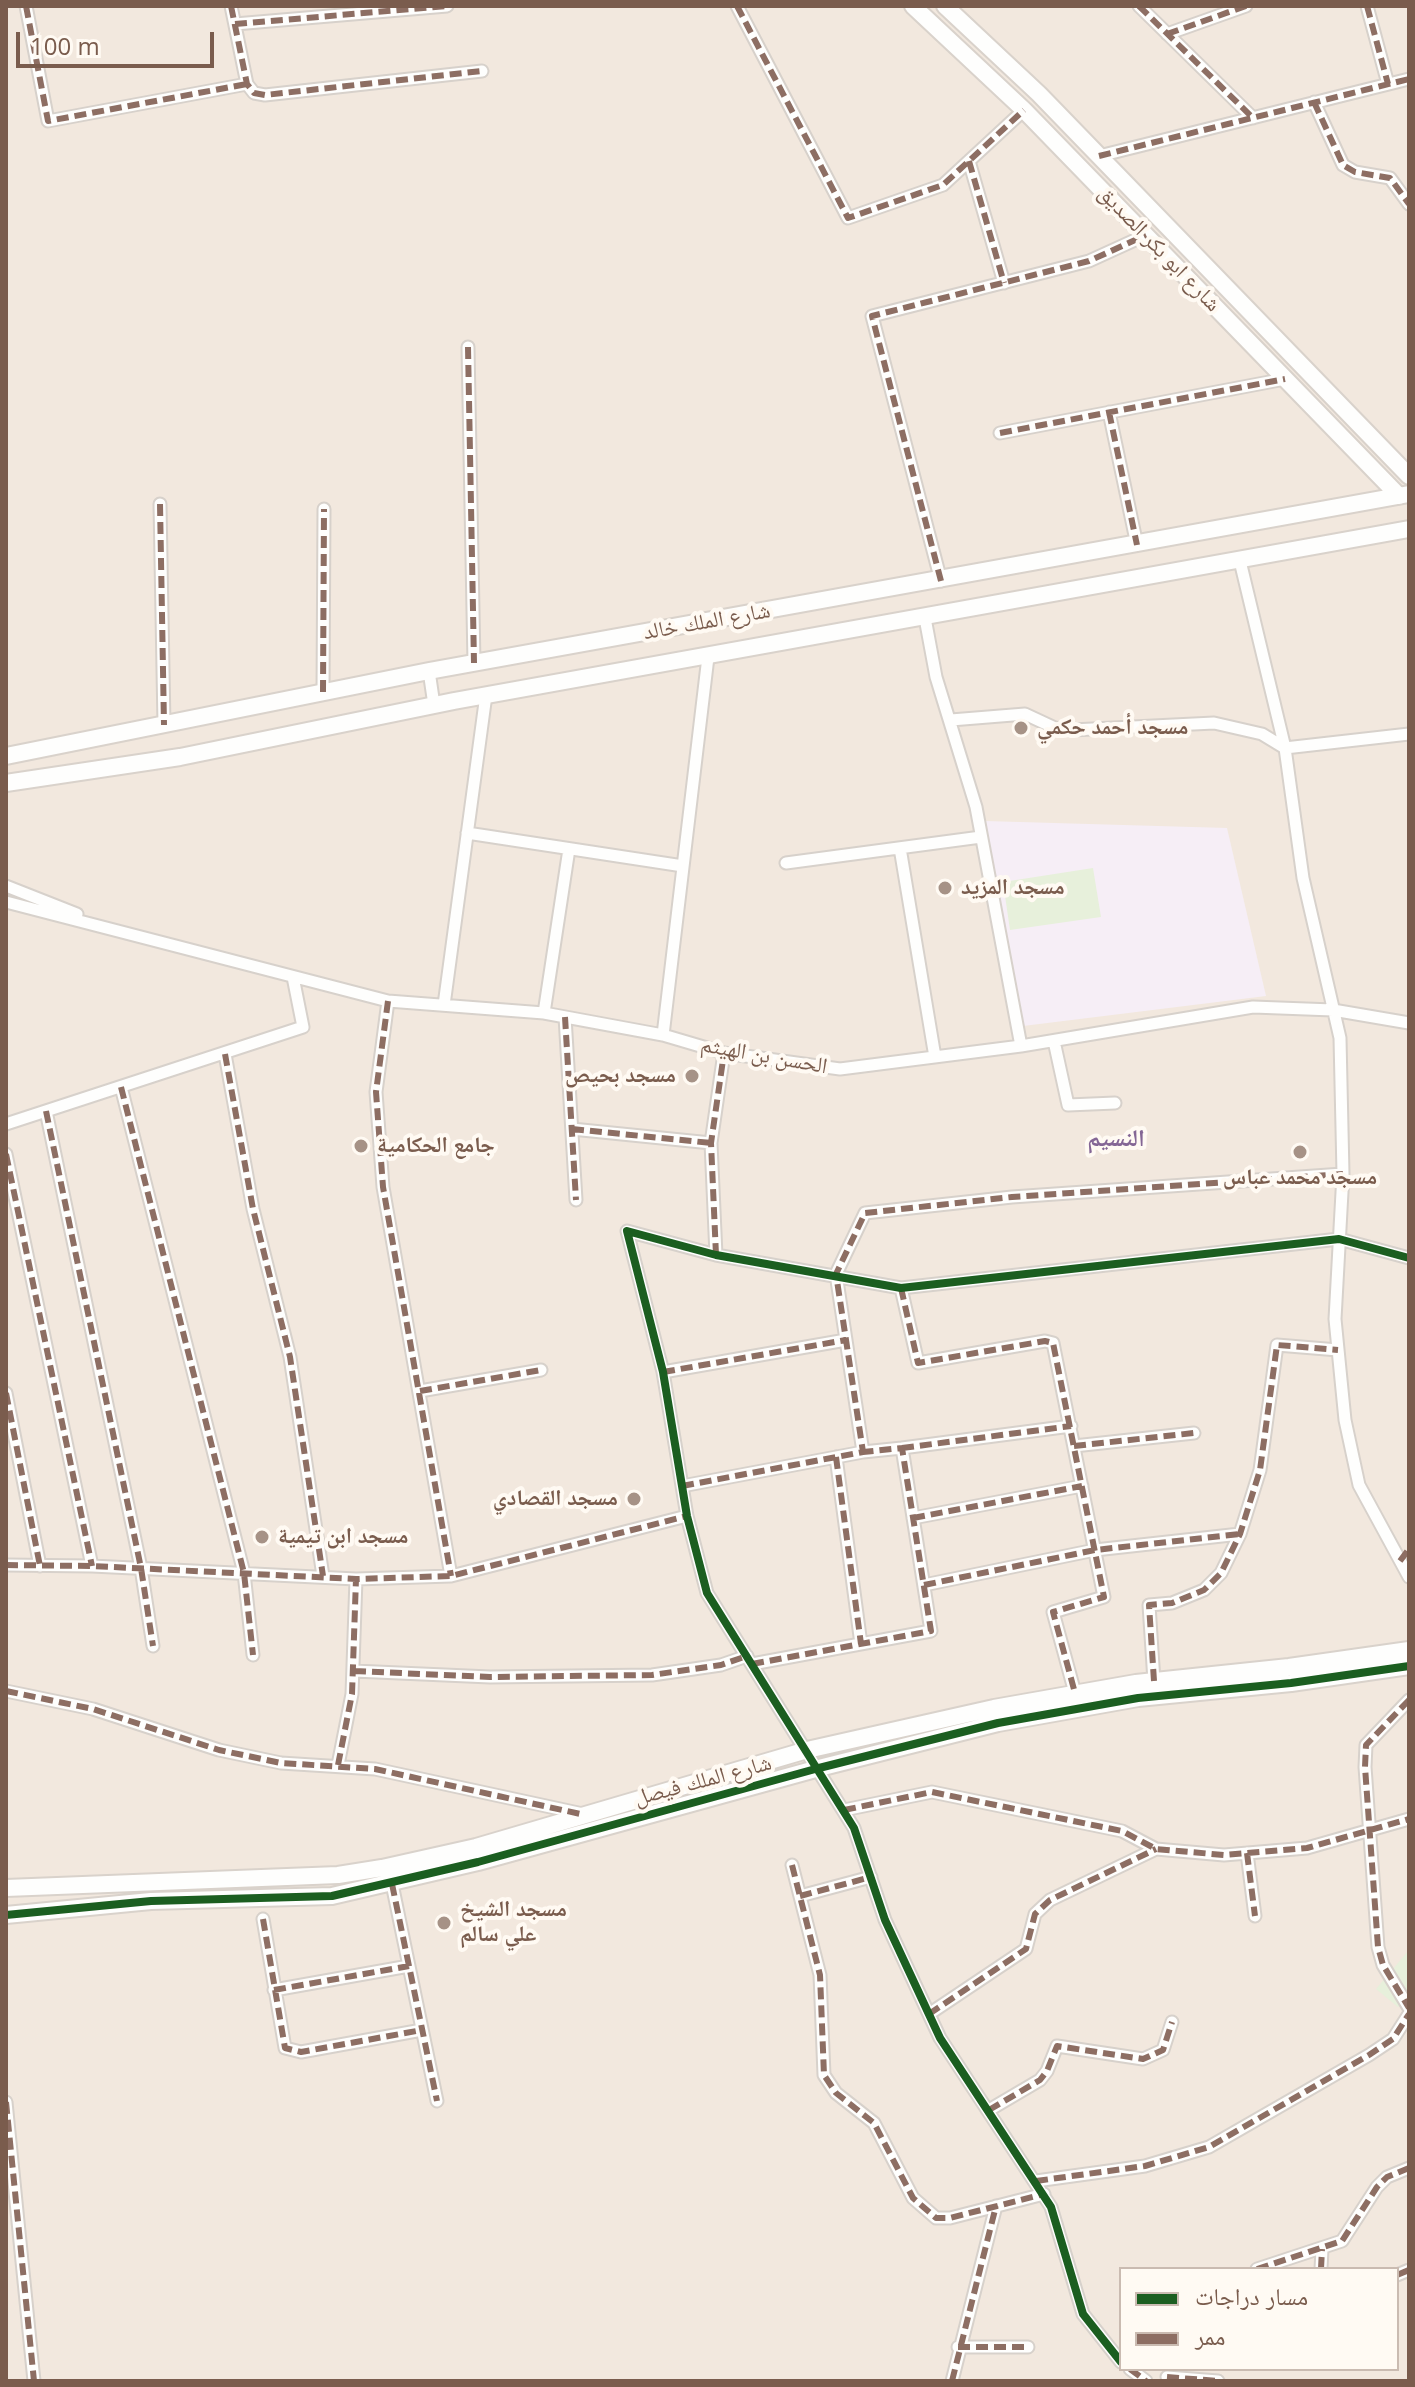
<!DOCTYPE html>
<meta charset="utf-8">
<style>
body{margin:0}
#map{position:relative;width:1415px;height:2387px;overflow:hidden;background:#f9f5f0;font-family:"Open Sans","Noto Naskh Arabic",sans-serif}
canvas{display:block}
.frame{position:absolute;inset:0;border:8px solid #7a5c4d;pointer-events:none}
.legend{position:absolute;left:1119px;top:2267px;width:280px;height:104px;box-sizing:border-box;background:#fffaf3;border:2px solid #cabbb1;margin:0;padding:10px 14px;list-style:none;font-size:24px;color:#7a5c4d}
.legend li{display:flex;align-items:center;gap:16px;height:40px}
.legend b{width:40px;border:2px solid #cabbb1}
.scale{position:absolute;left:16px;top:32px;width:198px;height:36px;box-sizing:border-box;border:4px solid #7a5c4d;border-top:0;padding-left:10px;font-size:24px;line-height:28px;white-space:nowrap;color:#7a5c4d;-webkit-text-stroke:6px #fffaf3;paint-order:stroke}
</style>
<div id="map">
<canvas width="1415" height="2387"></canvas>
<div class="frame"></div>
<ul class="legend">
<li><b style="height:10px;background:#1b5e20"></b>مسار دراجات</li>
<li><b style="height:10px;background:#8d6e63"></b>ممر</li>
</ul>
<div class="scale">100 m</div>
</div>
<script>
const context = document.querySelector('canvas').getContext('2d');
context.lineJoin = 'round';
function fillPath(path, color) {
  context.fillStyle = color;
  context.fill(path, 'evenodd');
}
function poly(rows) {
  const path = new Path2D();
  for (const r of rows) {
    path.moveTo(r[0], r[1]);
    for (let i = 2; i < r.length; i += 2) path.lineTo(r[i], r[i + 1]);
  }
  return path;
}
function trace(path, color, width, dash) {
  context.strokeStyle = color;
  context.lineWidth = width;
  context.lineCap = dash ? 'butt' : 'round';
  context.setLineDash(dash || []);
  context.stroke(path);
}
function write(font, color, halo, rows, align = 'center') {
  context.font = font + ' "Open Sans","Noto Naskh Arabic",sans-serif';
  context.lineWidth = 8;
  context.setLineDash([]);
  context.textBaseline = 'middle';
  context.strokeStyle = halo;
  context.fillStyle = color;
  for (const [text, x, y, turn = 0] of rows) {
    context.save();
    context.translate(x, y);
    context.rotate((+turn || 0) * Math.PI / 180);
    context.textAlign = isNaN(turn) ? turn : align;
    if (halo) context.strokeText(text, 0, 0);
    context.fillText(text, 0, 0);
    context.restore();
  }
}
const residential = poly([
 [6,6,1409,6,1409,2381,6,2381],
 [1121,2269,1397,2269,1397,2369,1121,2369]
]);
const education = poly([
 [985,821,1227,828,1266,996,1023,1026]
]);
const green = poly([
 [1093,868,1101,917,1010,930,1003,882],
 [1409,1950,1409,2000,1398,2007,1376,1989]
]);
const street = poly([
 [26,6,48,121,247,84],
 [231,6,247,84,254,93,265,95,482,71],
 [737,6,848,218,943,185,1024,110],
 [1139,6,1253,118],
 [1367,6,1388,84],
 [235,24,447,6],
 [1167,34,1246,6],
 [1314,102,1343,165,1355,172,1390,178,1409,204],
 [1099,156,1409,79],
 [969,161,1004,283],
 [468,347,474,663],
 [1109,412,1137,545],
 [1000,433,1285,379],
 [160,504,164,725],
 [1240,561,1285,748,1303,878,1340,1038,1343,1174,1335,1319,1345,1420,1359,1485,1409,1577],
 [941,581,872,316,1089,261,1146,235],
 [925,618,936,677,976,807,1021,1046],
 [429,671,434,705],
 [323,692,324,509],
 [951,720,1025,714,1055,728,1072,730,1214,723,1262,734,1285,748,1409,734],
 [467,833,683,866],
 [900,848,935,1057],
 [786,863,981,837],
 [6,886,77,914],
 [6,902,388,1001,544,1013,663,1035,724,1053,840,1069,1021,1046,1253,1007,1333,1010,1409,1023],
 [388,1001,376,1092,383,1187,451,1576],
 [444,1005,486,695],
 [544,1013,569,849],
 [565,1017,576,1200],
 [663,1035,708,657],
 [1054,1041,1068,1105,1115,1103],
 [225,1054,253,1209,290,1357,323,1576],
 [121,1087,244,1573,253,1655],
 [46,1111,141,1568,153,1646],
 [6,1124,303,1027,293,977],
 [572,1129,711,1143],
 [6,1154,92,1566],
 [716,1255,711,1143,724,1053],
 [901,1288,918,1363,1045,1341,1053,1343,1104,1597,1053,1612,1075,1693],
 [663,1372,846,1340],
 [420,1391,541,1370],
 [6,1393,40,1566],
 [1074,1446,1194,1433],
 [902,1448,1071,1426],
 [836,1457,861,1644],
 [682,1486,863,1452,836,1274,865,1213,1012,1197,1343,1174],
 [913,1518,1082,1486],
 [6,1565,92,1566,356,1579,451,1576,687,1516],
 [924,1585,1095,1550,1240,1534],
 [752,1664,931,1631,902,1448,863,1452],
 [354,1671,490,1677,652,1675,721,1665,747,1656],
 [1154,1681,1149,1605,1172,1603,1204,1590,1221,1573,1240,1534,1260,1470,1277,1345,1338,1350],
 [6,1691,93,1709,219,1750,281,1763,375,1769,583,1814],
 [1409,1700,1366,1745,1365,1767,1378,1947,1383,1965,1409,2008],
 [338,1765,352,1694,356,1579],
 [844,1810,932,1792,1122,1831,1156,1849,1224,1855,1307,1848,1409,1819],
 [1247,1853,1255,1916],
 [792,1865,820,1975,824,2075,836,2093,874,2123,913,2198,936,2218,950,2218,1044,2194],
 [392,1884,437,2101],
 [800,1896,871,1877],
 [263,1919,285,2048,301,2052,422,2030],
 [274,1990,409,1966],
 [929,2014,1026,1949,1035,1914,1050,1900,1156,1849],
 [6,2102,34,2381],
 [989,2110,1040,2080,1047,2071,1057,2046,1143,2059,1163,2050,1172,2022],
 [1036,2181,1145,2166,1209,2147,1369,2055,1393,2039,1409,2014],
 [1257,2269,1342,2241,1377,2187,1387,2177,1409,2168],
 [1321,2269,1322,2249],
 [1397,2275,1409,2270],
 [958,2347,1028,2347],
 [1121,2362,1083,2314,1051,2207,940,2038,885,1920,854,1828,707,1593,687,1516,663,1372,627,1231,716,1255,901,1288,1339,1239,1409,1258],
 [1130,2369,1146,2381],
 [1167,2377,1218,2381],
 [952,2381,996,2206]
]);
const secondary = poly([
 [913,6,1024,110,1399,496],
 [945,6,1039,94,1409,476],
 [6,756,429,671,1409,494],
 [6,783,180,757,454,701,1409,529],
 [6,1888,338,1875,382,1868,476,1847,807,1750,994,1708,1136,1683,1289,1667,1409,1650],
 [6,1915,151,1901,332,1896,478,1862,819,1768,998,1723,1138,1698,1291,1683,1409,1666]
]);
const quiet = poly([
 [26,6,48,121,247,84],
 [231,6,247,84,254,93,265,95,482,71],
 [737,6,848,218,943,185,1024,110],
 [1139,6,1253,118],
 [1367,6,1388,84],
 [235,24,447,6],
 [1167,34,1246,6],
 [1314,102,1343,165,1355,172,1390,178,1409,204],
 [1099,156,1409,79],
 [969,161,1004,283],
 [468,347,474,663],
 [1109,412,1137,545],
 [1000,433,1285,379],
 [160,504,164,725],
 [941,581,872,316,1089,261,1146,235],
 [323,692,324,509],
 [388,1001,376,1092,383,1187,451,1576],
 [565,1017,576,1200],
 [225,1054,253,1209,290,1357,323,1576],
 [121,1087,244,1573,253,1655],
 [46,1111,141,1568,153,1646],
 [572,1129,711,1143],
 [6,1154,92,1566],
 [716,1255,711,1143,724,1053],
 [901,1288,918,1363,1045,1341,1053,1343,1104,1597,1053,1612,1075,1693],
 [663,1372,846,1340],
 [420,1391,541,1370],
 [6,1393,40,1566],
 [1074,1446,1194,1433],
 [902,1448,1071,1426],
 [836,1457,861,1644],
 [682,1486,863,1452,836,1274,865,1213,1012,1197,1343,1174],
 [913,1518,1082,1486],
 [1400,1561,1409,1549],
 [6,1565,92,1566,356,1579,451,1576,687,1516],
 [924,1585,1095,1550,1240,1534],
 [752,1664,931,1631,902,1448,863,1452],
 [354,1671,490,1677,652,1675,721,1665,747,1656],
 [1154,1681,1149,1605,1172,1603,1204,1590,1221,1573,1240,1534,1260,1470,1277,1345,1338,1350],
 [6,1691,93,1709,219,1750,281,1763,375,1769,585,1815],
 [1409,1700,1366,1745,1365,1767,1378,1947,1383,1965,1409,2008],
 [338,1765,352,1694,356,1579],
 [844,1810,932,1792,1122,1831,1156,1849,1224,1855,1307,1848,1409,1819],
 [1247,1853,1255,1916],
 [792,1865,820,1975,824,2075,836,2093,874,2123,913,2198,936,2218,950,2218,1044,2194],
 [392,1884,437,2101],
 [800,1896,871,1877],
 [263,1919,285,2048,301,2052,422,2030],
 [274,1990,409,1966],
 [929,2014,1026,1949,1035,1914,1050,1900,1156,1849],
 [6,2102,34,2381],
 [989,2110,1040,2080,1047,2071,1057,2046,1143,2059,1163,2050,1172,2022],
 [1036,2181,1145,2166,1209,2147,1369,2055,1393,2039,1409,2014],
 [1257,2269,1342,2241,1377,2187,1387,2177,1409,2168],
 [1321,2269,1322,2249],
 [1397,2275,1409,2270],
 [958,2347,1028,2347],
 [1130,2369,1146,2381],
 [1167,2377,1218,2381],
 [952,2381,996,2206]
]);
const cycleway = poly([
 [6,1915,151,1901,332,1896,478,1862,819,1768,998,1723,1138,1698,1291,1683,1409,1666],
 [1121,2362,1083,2314,1051,2207,940,2038,885,1920,854,1828,707,1593,687,1516,663,1372,627,1231,716,1255,901,1288,1339,1239,1409,1258]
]);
const markers = [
 [1021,728,8,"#a69286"],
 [945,888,8,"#a69286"],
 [692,1076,8,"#a69286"],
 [361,1146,8,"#a69286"],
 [1300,1152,8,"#a69286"],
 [634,1499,8,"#a69286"],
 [262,1537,8,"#a69286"],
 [444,1923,8,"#a69286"]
];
const streetNames = [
 ["شارع ابو بكر الصديق",1159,249,46],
 ["شارع الملك خالد",707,622,-10],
 ["الحسن بن الهيثم",764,1056,10],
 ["شارع الملك فيصل",703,1781,-15]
];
const poiNames = [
 ["مسجد أحمد حكمي",1037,728],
 ["مسجد المزيد",961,888],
 ["مسجد بحيص",676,1076,"right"],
 ["جامع الحكامية",377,1146],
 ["مسجد محمد عباس",1300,1178,"center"],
 ["مسجد القصادي",618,1499,"right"],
 ["مسجد ابن تيمية",278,1537],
 ["مسجد الشيخ",460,1910],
 ["علي سالم",460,1935]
];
const neighbourhoodNames = [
 ["النسيم",1116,1139]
];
fillPath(residential, '#f2e8de');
fillPath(education, '#f6eef6');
fillPath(green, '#e7f0db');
trace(street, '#d7d1cb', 15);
trace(secondary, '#d9d2cb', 20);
trace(street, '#fefefd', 11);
trace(secondary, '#fefefd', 16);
trace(quiet, '#8d6e63', 6, [12, 6]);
trace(cycleway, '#1b5e20', 8);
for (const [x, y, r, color] of markers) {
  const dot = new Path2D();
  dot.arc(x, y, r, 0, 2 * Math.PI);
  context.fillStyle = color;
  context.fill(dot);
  trace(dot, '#fffaf3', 3);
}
write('22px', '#7a5c4d', '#fffaf3', streetNames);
write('bold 22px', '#7a5c4d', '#fffaf3', poiNames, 'left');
write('bold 24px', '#846695', '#fffaf3', neighbourhoodNames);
</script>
